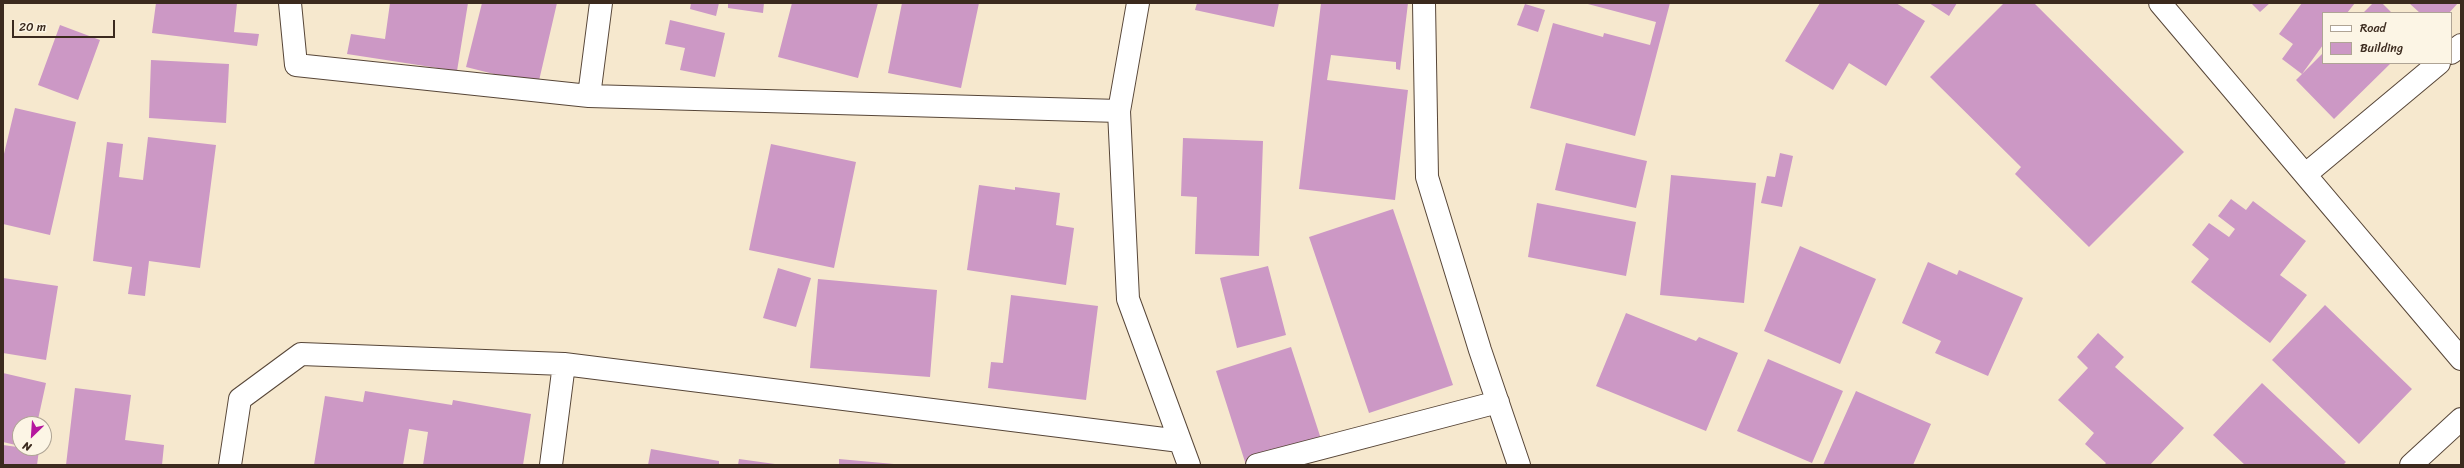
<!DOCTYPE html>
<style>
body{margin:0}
#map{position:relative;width:2464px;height:468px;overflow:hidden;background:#f6e8ce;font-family:Sriracha,sans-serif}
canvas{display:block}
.frame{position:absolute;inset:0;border:4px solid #3b2a1e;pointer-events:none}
.legend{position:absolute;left:2322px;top:12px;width:130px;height:52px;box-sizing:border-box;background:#fcf5e5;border:1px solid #afa495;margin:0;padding:5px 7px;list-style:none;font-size:12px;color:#3b2a1e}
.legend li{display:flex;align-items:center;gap:8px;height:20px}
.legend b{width:20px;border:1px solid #afa495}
.north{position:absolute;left:12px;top:416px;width:40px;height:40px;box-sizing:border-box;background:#fcf5e5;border:1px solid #afa495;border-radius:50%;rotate:205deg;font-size:11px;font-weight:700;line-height:16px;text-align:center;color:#3b2a1e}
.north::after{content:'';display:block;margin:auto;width:14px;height:18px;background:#b5179e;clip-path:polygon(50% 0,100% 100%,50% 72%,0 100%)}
.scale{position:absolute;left:12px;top:20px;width:103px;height:18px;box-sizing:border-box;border:2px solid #3b2a1e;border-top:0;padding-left:5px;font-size:12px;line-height:14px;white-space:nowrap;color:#3b2a1e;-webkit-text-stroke:3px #fcf5e5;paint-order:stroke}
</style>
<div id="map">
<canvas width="2464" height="468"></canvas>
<div class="frame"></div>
<ul class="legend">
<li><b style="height:5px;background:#fff"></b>Road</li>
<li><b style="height:11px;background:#cc98c5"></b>Building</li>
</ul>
<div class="north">N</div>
<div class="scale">20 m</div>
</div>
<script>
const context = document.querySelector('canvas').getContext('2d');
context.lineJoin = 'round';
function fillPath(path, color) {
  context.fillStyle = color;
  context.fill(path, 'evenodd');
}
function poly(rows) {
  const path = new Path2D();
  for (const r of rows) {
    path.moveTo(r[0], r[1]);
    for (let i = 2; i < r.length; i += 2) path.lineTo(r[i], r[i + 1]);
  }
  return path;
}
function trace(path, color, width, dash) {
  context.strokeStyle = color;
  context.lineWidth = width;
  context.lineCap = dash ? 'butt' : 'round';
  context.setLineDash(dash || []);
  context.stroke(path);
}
const building = poly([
 [156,3,237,3,234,32,259,34,257,46,152,33],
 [390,3,468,3,457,71,347,54,351,34,385,39],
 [482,3,557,3,538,85,466,67],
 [691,3,719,3,716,16,690,9],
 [728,3,764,3,763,13,728,8],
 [792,3,878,3,858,78,778,57],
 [902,3,979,3,961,88,888,73],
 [1197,3,1279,3,1274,27,1195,10],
 [1321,3,1408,3,1400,70,1396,69,1396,62,1331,55,1327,80,1408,90,1395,200,1299,189],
 [1584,3,1670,3,1635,136,1530,108,1553,23,1603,37,1604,33,1650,45,1656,22],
 [1820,3,1896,3,1925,21,1886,86,1849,63,1833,90,1785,61],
 [1929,3,1957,3,1949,16],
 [2004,3,2034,3,2184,152,2089,247,2015,174,2021,167,1930,77],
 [2251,3,2270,3,2260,12],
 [2302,3,2355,3,2347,13,2323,13,2323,45,2302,74,2282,59,2293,44,2279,34],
 [2373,3,2382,3,2392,13,2363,13],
 [2409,3,2458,3,2449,13,2420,13],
 [1525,4,1545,10,1538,32,1517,25],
 [670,20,725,33,715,77,680,70,685,48,665,44],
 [60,25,100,40,78,100,38,85],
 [2323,53,2323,63,2391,63,2334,119,2296,80],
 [151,60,229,64,226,123,149,118],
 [15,108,76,122,50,235,3,224,3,158],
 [148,137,216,145,200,268,149,261,145,296,128,294,132,267,93,261,107,142,123,144,119,177,143,180],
 [1183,138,1263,141,1259,256,1195,254,1197,197,1181,196],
 [1566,143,1647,161,1636,208,1555,190],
 [771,144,856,162,834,268,749,250],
 [1780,153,1793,156,1782,207,1761,203,1767,176,1775,177],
 [1671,175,1756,183,1744,303,1660,295],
 [979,185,1015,190,1015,187,1060,193,1056,225,1074,228,1066,285,967,270],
 [2231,199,2246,210,2253,201,2306,241,2280,275,2307,295,2270,343,2191,282,2209,259,2192,245,2209,223,2229,237,2235,229,2218,216],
 [1537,203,1636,222,1626,276,1528,257],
 [1393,209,1453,385,1369,413,1309,237],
 [1800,246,1876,279,1840,364,1764,331],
 [1928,262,1957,275,1959,270,2023,298,1988,376,1935,353,1941,341,1902,323],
 [1268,266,1286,335,1237,348,1220,278],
 [778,268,811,278,796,327,763,318],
 [3,278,58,286,46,360,3,353],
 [818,279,937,290,930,377,810,368],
 [1011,295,1098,306,1086,400,988,388,991,362,1003,363],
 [2325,305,2412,389,2359,444,2272,360],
 [1626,313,1696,341,1699,337,1738,353,1706,431,1596,386],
 [2098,333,2124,357,2115,367,2184,428,2150,465,2104,465,2106,463,2085,444,2094,433,2058,400,2088,368,2077,357],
 [1291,347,1322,442,1246,465,1216,371],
 [1768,359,1843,391,1812,463,1737,431],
 [3,373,46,383,37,424,20,424,20,446,3,442],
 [2262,383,2346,462,2343,465,2245,465,2213,435],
 [75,388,131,395,125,440,164,445,162,465,66,465],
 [365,391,452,405,453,400,531,414,523,465,423,465,428,432,409,429,403,465,314,465,325,396,363,402],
 [1856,391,1931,424,1913,465,1823,465],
 [3,445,39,450,37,465,3,465],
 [651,449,719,461,719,465,648,465],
 [739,459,775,464,775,465,738,465],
 [839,459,894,464,894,465,839,465]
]);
const street = poly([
 [290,3,296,65,589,96,1119,111],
 [1138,3,1119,111,1128,299,1189,465],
 [1424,3,1427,177,1480,350,1519,465],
 [2160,3,2461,359],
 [2451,53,2461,45],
 [589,96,601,3],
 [2306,174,2439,63],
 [230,465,240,399,301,354,564,364],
 [551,465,564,364,1180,441],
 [1257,465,1498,402],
 [2411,465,2461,419]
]);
fillPath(building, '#cc98c5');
trace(street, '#574638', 24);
trace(street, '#fff', 22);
</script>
